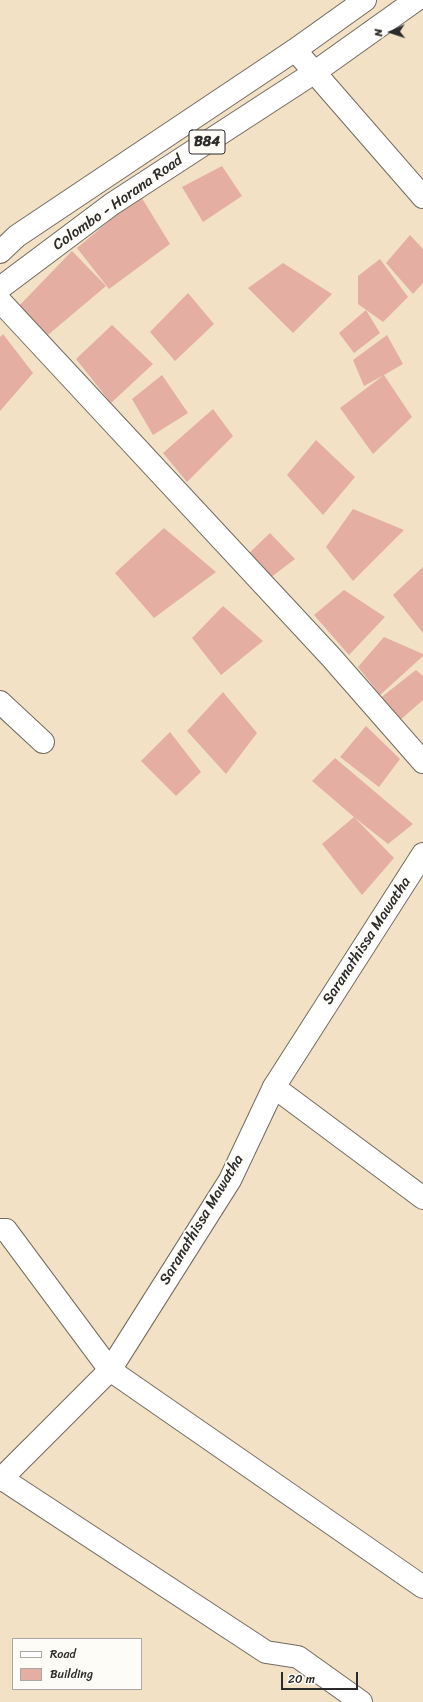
<!DOCTYPE html>
<style>
body{margin:0}
#map{position:relative;width:423px;height:1702px;overflow:hidden;background:#f2e1c4;font-family:Sriracha,sans-serif}
canvas{display:block}
.legend{position:absolute;left:12px;top:1638px;width:130px;height:52px;box-sizing:border-box;background:#fdfcf7;border:1px solid #a9a8a5;margin:0;padding:5px 7px;list-style:none;font-size:12px;color:#2b2b2b}
.legend li{display:flex;align-items:center;gap:8px;height:20px}
.legend b{width:20px;border:1px solid #a9a8a5}
.north{position:absolute;left:371px;top:12px;width:40px;height:40px;-webkit-text-stroke:3px #fdfcf7;paint-order:stroke;rotate:267deg;font-size:11px;font-weight:700;line-height:16px;text-align:center;color:#2b2b2b}
.north::after{content:'';display:block;margin:auto;width:14px;height:18px;background:#2b2b2b;clip-path:polygon(50% 0,100% 100%,50% 72%,0 100%)}
.scale{position:absolute;left:281px;top:1672px;width:77px;height:18px;box-sizing:border-box;border:2px solid #2b2b2b;border-top:0;padding-left:5px;font-size:12px;line-height:14px;white-space:nowrap;color:#2b2b2b;-webkit-text-stroke:3px #fdfcf7;paint-order:stroke}
</style>
<div id="map">
<canvas width="423" height="1702"></canvas>
<ul class="legend">
<li><b style="height:5px;background:#fff"></b>Road</li>
<li><b style="height:11px;background:#e5aea2"></b>Building</li>
</ul>
<div class="north">N</div>
<div class="scale">20 m</div>
</div>
<script>
const context = document.querySelector('canvas').getContext('2d');
context.lineJoin = 'round';
function fillPath(path, color) {
  context.fillStyle = color;
  context.fill(path, 'evenodd');
}
function poly(rows) {
  const path = new Path2D();
  for (const r of rows) {
    path.moveTo(r[0], r[1]);
    for (let i = 2; i < r.length; i += 2) path.lineTo(r[i], r[i + 1]);
  }
  return path;
}
function trace(path, color, width, dash) {
  context.strokeStyle = color;
  context.lineWidth = width;
  context.lineCap = dash ? 'butt' : 'round';
  context.setLineDash(dash || []);
  context.stroke(path);
}
function write(font, color, halo, rows, align = 'center') {
  context.font = font + ' Sriracha,sans-serif';
  context.lineWidth = 4;
  context.setLineDash([]);
  context.textBaseline = 'middle';
  context.strokeStyle = halo;
  context.fillStyle = color;
  for (const [text, x, y, turn = 0] of rows) {
    context.save();
    context.translate(x, y);
    context.rotate((+turn || 0) * Math.PI / 180);
    context.textAlign = isNaN(turn) ? turn : align;
    if (halo) context.strokeText(text, 0, 0);
    context.fillText(text, 0, 0);
    context.restore();
  }
}
const building = poly([
 [222,166,242,196,203,222,182,187],
 [140,195,170,244,109,289,77,248],
 [410,235,423,249,423,283,413,294,386,263],
 [72,251,106,286,42,340,15,310],
 [380,259,408,297,383,322,358,304,358,276],
 [283,263,332,294,293,333,248,288],
 [188,293,214,324,175,361,150,332],
 [366,310,380,333,354,353,339,333],
 [112,325,153,364,111,403,76,359],
 [3,334,33,373,0,411,0,337],
 [387,335,403,364,384,375,412,417,373,454,340,408,384,375,364,386,353,360],
 [162,375,188,413,153,435,132,399],
 [213,409,233,436,187,482,163,453],
 [316,440,355,477,323,515,287,475],
 [353,509,404,530,353,581,326,547],
 [164,528,216,572,154,618,115,573],
 [270,533,295,559,266,581,245,557],
 [423,567,423,633,393,595],
 [344,590,385,617,349,655,314,615],
 [223,606,263,641,221,675,192,638],
 [384,637,423,654,423,656,380,695,358,667],
 [416,670,423,676,423,700,399,721,379,699],
 [223,692,257,733,226,774,187,731],
 [366,726,400,759,379,787,340,757],
 [170,732,201,772,176,796,141,761],
 [335,758,413,824,388,844,354,817,394,858,362,895,322,844,354,817,312,781]
]);
const minor = poly([
 [295,50,423,197],
 [0,301,331,657,423,762],
 [0,702,43,742],
 [274,1087,423,1198],
 [0,1230,6,1230,110,1370,423,1587],
 [1,1478,266,1652,298,1657,361,1702]
]);
const tertiary = poly([
 [0,1480,110,1370,230,1180,274,1087,423,854]
]);
const primary = poly([
 [0,252,17,236,295,50,365,0],
 [0,288,112,204,315,72,416,0]
]);
const shields = [
 [207,142,36]
];
const shieldNames = [
 ["B84",207,142]
];
const streetNames = [
 ["Colombo - Horana Road",118,203,-35],
 ["Saranathissa Mawatha",367,941,-57],
 ["Saranathissa Mawatha",202,1220,-59]
];
fillPath(building, '#e5aea2');
trace(minor, '#716b61', 24);
trace(tertiary, '#716b61', 24);
trace(primary, '#716b61', 24);
trace(minor, '#fff', 22);
trace(tertiary, '#fff', 22);
trace(primary, '#fff', 22);
for (const [x, y, w] of shields) {
  const box = new Path2D();
  box.roundRect(x - w / 2, y - 12, w, 24, 3);
  context.fillStyle = '#fdfcf7';
  context.fill(box);
  trace(box, '#2b2b2b', 1);
}
write('bold 14px', '#2b2b2b', null, shieldNames);
write('15px', '#2b2b2b', '#fdfcf7', streetNames);
</script>
